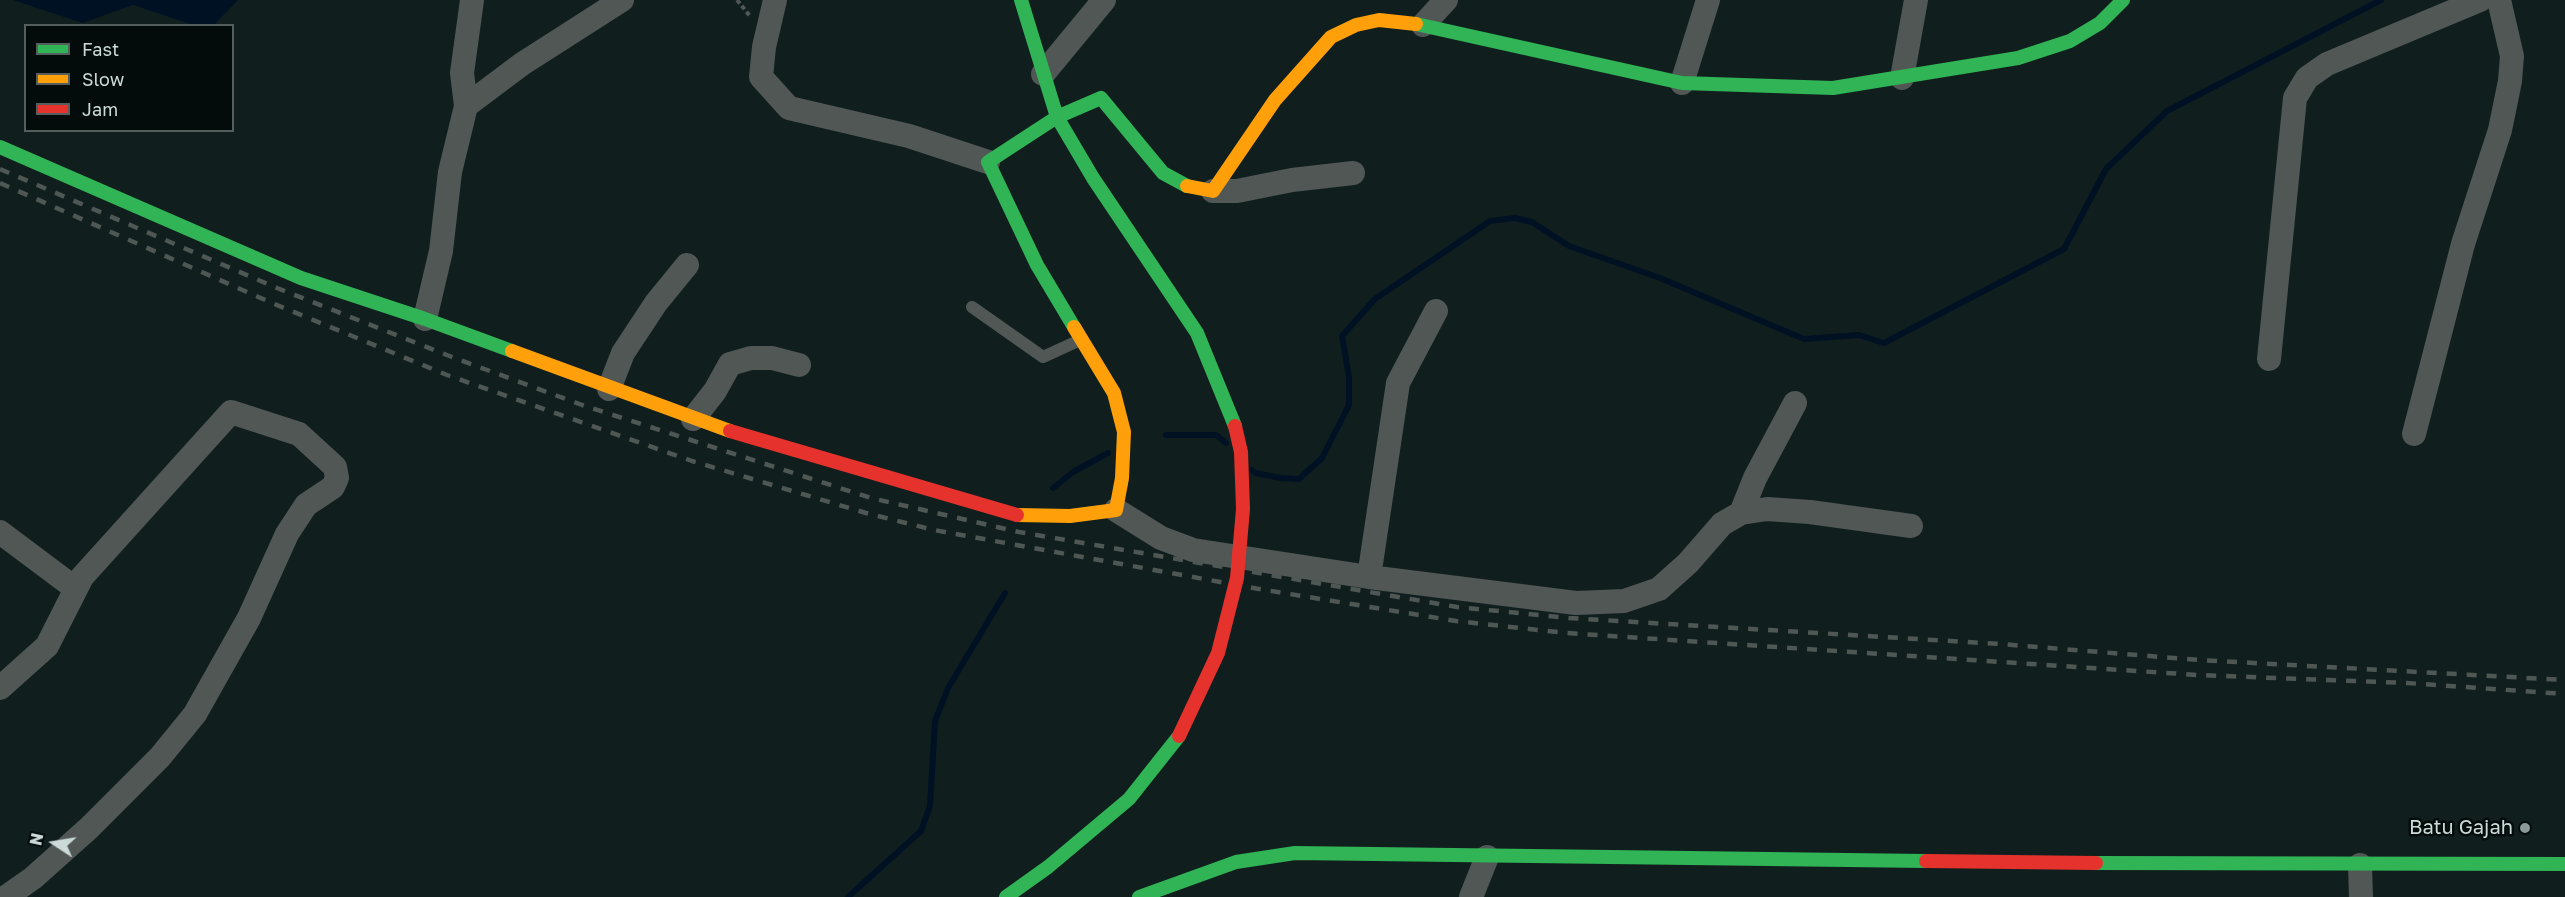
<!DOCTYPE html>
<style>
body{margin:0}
#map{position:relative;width:2565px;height:897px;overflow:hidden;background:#101f1e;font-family:"Golos Text",sans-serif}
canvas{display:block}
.legend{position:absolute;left:24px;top:24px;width:210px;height:108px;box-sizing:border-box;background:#030c0b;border:2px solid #535e5d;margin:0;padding:8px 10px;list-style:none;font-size:18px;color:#cbdad8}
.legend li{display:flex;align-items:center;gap:12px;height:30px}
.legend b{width:30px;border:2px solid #535e5d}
.north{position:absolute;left:24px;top:813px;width:60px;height:60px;-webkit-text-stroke:4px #030c0b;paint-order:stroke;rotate:282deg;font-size:16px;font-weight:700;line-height:24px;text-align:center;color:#cbdad8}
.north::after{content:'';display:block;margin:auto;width:21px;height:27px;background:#cbdad8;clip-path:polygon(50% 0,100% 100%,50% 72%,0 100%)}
</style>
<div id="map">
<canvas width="2565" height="897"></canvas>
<ul class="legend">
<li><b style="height:8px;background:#30b455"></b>Fast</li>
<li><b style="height:8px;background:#ff9f0a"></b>Slow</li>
<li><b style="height:8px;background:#e5322d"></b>Jam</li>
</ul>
<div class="north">N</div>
</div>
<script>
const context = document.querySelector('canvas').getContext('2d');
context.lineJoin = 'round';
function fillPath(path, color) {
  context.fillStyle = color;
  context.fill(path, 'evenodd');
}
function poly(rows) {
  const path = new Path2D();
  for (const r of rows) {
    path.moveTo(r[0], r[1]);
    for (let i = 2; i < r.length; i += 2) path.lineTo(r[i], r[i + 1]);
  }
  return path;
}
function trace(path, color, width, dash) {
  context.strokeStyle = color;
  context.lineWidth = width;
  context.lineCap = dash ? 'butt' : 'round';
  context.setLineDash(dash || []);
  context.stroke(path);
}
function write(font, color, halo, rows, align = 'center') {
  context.font = font + ' "Golos Text",sans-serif';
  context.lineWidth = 5;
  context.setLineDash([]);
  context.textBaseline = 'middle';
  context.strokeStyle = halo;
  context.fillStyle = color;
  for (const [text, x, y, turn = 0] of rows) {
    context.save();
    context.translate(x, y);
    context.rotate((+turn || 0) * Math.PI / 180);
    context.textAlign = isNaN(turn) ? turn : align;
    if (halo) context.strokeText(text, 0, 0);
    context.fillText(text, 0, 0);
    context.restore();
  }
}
const water = poly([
 [13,0,238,0,214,25,196,26,133,5,83,23]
]);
const stream = poly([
 [1166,435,1216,435,1226,443],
 [1252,470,1255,473,1281,478,1299,479,1322,458,1349,405,1349,377,1342,336,1375,299,1490,221,1515,218,1532,222,1569,246,1660,278,1804,339,1859,335,1884,343,2064,249,2106,169,2167,111,2381,0],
 [1053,488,1073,472,1108,453],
 [848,897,921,831,930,806,935,721,948,688,1005,593]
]);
const path = poly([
 [737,0,750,16]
]);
const lane = poly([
 [972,307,1043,357,1080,340]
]);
const street = poly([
 [775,0,764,47,761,77,789,108,909,136,988,162],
 [1423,25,1446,0],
 [1043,74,1104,0],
 [1902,78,1916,0],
 [1682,83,1708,0],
 [466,106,522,64,622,0],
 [1213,191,1237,191,1292,180,1353,173],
 [425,319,441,251,450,172,466,106,462,73,472,0],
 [2269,359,2295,98,2307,78,2327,64,2480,0],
 [609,389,623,353,656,303,687,265],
 [693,419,715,391,730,364,751,358,772,358,799,365],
 [2414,434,2463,244,2500,130,2510,81,2512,56,2499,0],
 [1116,510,1161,538,1193,550,1369,577,1576,603,1624,601,1659,589,1688,563,1722,524,1741,513,1767,509,1810,512,1911,526],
 [1741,513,1755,478,1795,403],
 [0,532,76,589],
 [1369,577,1398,383,1436,311],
 [0,688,47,646,82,577,231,412,299,434,335,467,337,478,333,487,306,505,287,534,249,618,195,714,160,757,89,828,33,878,6,897],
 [2360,865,2361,897],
 [1471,897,1487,857]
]);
const fast = poly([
 [1021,0,1057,117,1093,178,1197,333,1235,426],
 [1416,24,1682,83,1833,88,2018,58,2070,41,2100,23,2123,0],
 [0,147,301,278,425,319,512,351],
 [1074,327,1037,265,988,162,1057,117,1101,98,1163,173,1187,186],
 [2096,863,2565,864],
 [1006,897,1048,867,1129,799,1179,736],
 [1139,897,1236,862,1295,853,1926,861]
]);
const slow = poly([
 [1187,186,1213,191,1275,100,1331,37,1356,25,1379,20,1416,24],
 [512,351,730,431],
 [1017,515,1070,516,1116,510,1122,478,1124,432,1114,393,1074,327]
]);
const jam = poly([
 [730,431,1017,515],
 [1926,861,2096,863]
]);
const rail = poly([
 [0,169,277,288,452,357,582,405,871,498,1019,532,1457,607,1569,618,2000,644,2199,660,2565,680],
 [0,183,272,303,447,375,692,461,866,513,934,530,1259,589,1456,621,1566,633,2197,675,2407,683,2565,694]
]);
const jamBridge = poly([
 [1179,736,1218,653,1237,578,1243,509,1241,452,1235,426]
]);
const markers = [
 [2525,828,6,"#8a9997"]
];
const poiNames = [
 ["Batu Gajah",2513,828]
];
fillPath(water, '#011124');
trace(stream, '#011124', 6);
trace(path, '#4f5655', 4, [4.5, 3]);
trace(lane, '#515755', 12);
trace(street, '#515755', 24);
trace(fast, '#30b455', 14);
trace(slow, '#ff9f0a', 14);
trace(jam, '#e5322d', 14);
trace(rail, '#4f5755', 4.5, [10, 10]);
trace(jamBridge, '#e5322d', 14);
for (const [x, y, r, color] of markers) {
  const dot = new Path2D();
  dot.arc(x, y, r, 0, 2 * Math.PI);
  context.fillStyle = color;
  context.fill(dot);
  trace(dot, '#030c0b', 2);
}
write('20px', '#cbdad8', '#030c0b', poiNames, 'right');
</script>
